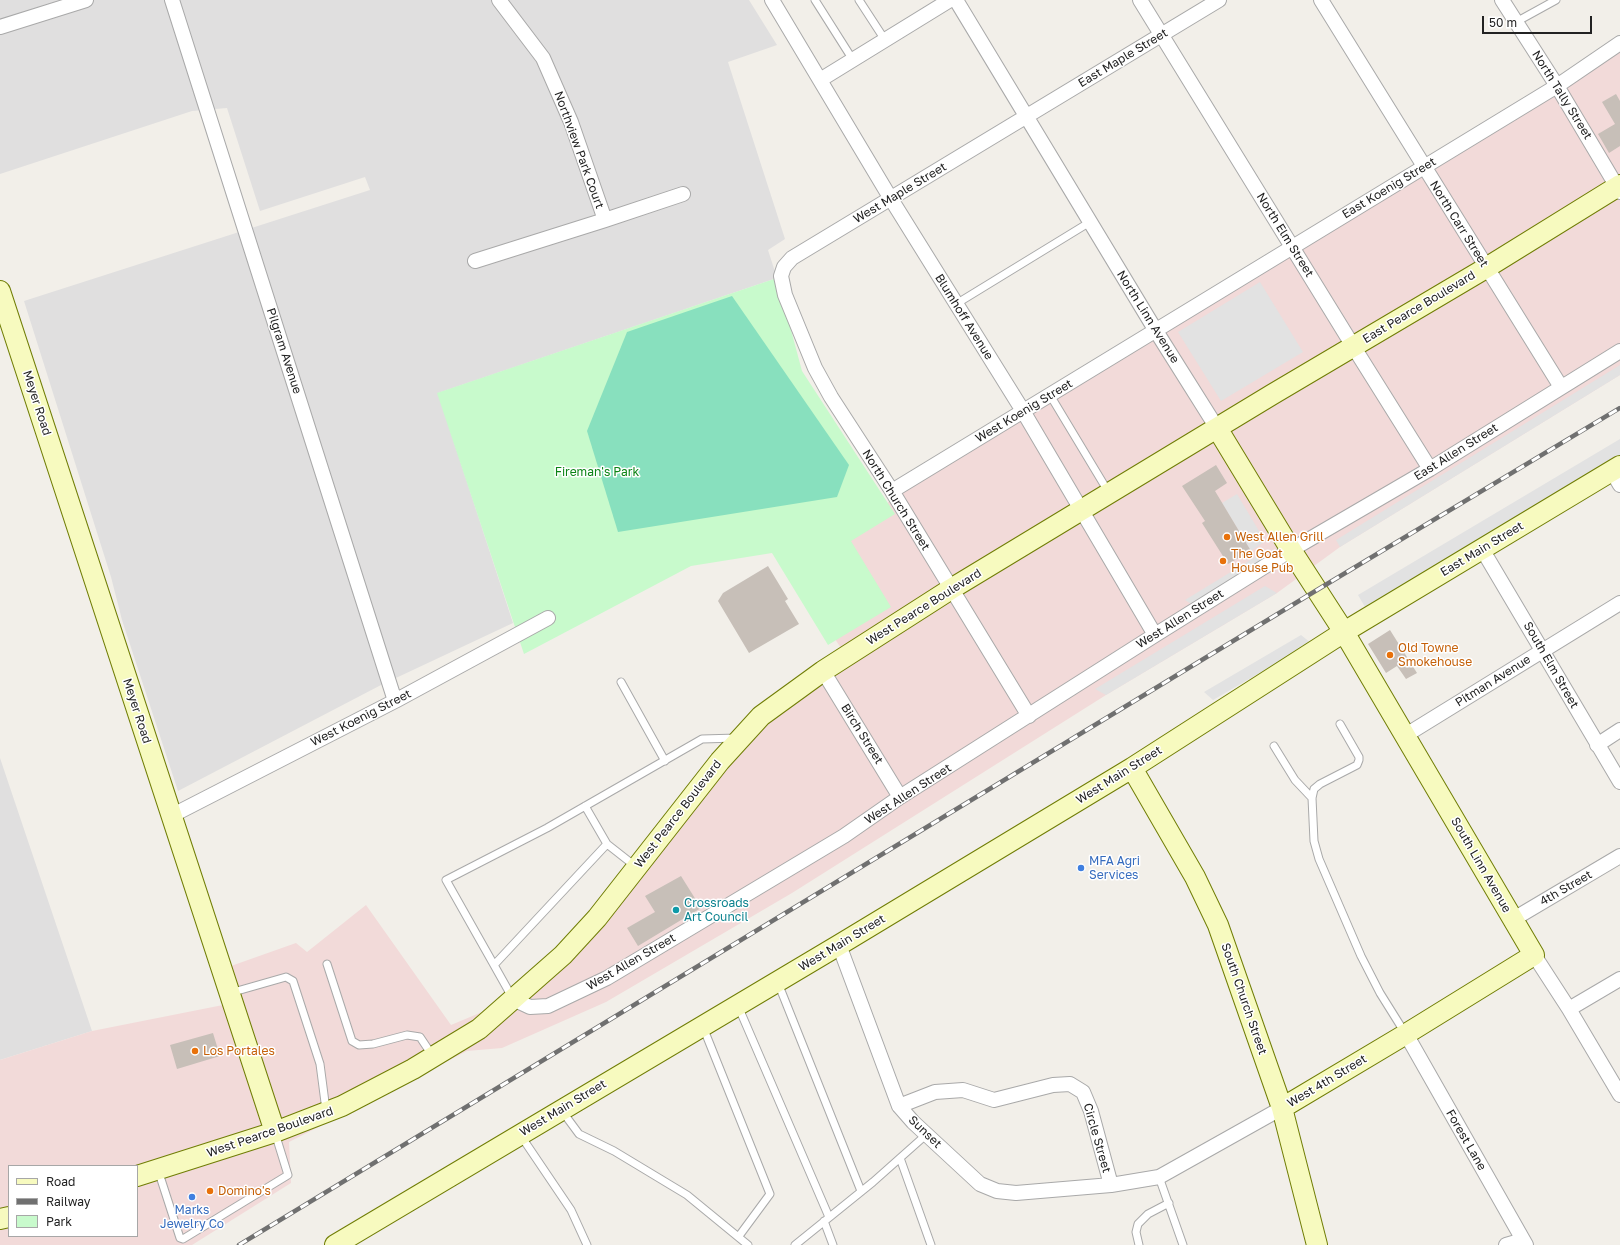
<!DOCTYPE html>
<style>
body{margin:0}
#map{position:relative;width:1620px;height:1245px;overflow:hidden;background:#f2efe9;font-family:"Golos Text",sans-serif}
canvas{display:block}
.legend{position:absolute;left:8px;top:1165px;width:130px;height:72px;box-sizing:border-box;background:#fff;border:1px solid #a7a7a7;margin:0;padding:5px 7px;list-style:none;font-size:12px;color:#222}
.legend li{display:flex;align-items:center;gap:8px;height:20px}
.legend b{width:20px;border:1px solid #a7a7a7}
.scale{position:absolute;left:1482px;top:16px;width:110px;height:18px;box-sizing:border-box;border:2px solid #222;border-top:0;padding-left:5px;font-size:12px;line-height:14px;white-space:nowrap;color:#222;-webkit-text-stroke:3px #fff;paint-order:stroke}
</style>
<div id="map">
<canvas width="1620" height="1245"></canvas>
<ul class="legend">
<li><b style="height:5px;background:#f7fabf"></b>Road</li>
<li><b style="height:5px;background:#707070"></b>Railway</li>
<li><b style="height:11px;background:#c8facc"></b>Park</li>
</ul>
<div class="scale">50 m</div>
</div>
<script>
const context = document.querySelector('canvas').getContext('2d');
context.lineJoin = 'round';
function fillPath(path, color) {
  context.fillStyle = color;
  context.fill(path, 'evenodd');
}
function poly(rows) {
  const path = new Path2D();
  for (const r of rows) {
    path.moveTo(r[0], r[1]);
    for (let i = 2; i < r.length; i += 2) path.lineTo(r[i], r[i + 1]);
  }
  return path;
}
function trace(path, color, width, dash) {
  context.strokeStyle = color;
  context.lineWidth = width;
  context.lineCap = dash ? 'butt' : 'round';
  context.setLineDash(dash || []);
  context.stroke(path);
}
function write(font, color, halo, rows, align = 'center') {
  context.font = font + ' "Golos Text",sans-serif';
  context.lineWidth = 3;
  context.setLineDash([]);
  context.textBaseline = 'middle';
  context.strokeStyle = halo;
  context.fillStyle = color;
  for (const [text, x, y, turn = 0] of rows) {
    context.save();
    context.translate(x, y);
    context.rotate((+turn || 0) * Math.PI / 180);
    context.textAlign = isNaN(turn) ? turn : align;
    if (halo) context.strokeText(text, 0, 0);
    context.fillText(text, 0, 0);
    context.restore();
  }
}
const residential = poly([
 [0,0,749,0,777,45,728,62,785,239,768,250,777,278,438,393,513,623,381,685,178,791,122,620,111,577,24,301,370,190,365,177,260,211,227,108,192,111,0,174],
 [0,758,92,1031,0,1060]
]);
const commercial = poly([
 [1620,45,1620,375,1340,547,1277,593,1106,695,792,893,606,1002,502,1048,467,1051,289,1142,291,1183,192,1245,0,1245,0,1060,92,1031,223,1005,214,972,296,943,307,952,366,905,451,1025,513,999,597,918,720,761,846,656,790,569,896,497,1156,331],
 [9,1166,137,1166,137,1236,9,1236]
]);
const park = poly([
 [777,278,802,371,895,514,851,541,891,607,828,645,772,553,691,566,524,654,437,393]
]);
const pitch = poly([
 [732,296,849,465,837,497,618,532,587,431,627,332]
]);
const parking = poly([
 [1260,282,1303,352,1221,401,1178,332],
 [1620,365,1620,375,1340,547,1336,540],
 [1620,439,1620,455,1365,607,1358,595],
 [1237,494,1265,541,1251,551,1222,503],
 [1257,556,1269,562,1196,607,1185,600],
 [1265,586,1277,593,1106,695,1095,689],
 [1301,635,1311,643,1213,700,1204,692]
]);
const building = poly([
 [1616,94,1620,101,1620,146,1609,153,1598,134,1615,124,1602,102],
 [1216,465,1227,483,1215,491,1251,551,1228,564,1202,523,1205,521,1182,486],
 [768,566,788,599,785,601,799,624,749,653,718,601,723,593],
 [1390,630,1417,673,1406,679,1397,666,1386,673,1368,644],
 [681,876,701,908,638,946,627,928,655,912,645,896],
 [213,1033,220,1056,177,1069,170,1045]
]);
const lane = poly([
 [815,0,853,60],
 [859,0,885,40],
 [1516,22,1556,0],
 [956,304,1090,222],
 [1050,395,1109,493],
 [621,682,665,761],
 [1340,724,1359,757,1359,760,1357,765,1320,784,1314,789,1312,798,1314,841,1319,859,1361,956,1380,993,1405,1033],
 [1274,746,1295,780,1312,798],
 [585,806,607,844],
 [327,964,352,1041,359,1045,373,1044,407,1035,420,1037,432,1055],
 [494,965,446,880,547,828,702,739,737,738],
 [778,983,861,1191],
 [230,993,286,977,293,981,320,1064,326,1110],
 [512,997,494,965,607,844,635,866],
 [738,1006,829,1217],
 [703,1027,770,1194,739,1236],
 [562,1111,579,1134,614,1151,687,1195,748,1245],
 [521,1136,571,1210,587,1245],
 [900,1158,931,1245],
 [158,1170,180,1238,183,1239,288,1175,275,1133],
 [1159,1177,1183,1245],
 [824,1221,833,1245],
 [795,1245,873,1182,927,1134],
 [1139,1245,1136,1232,1138,1224,1148,1214,1169,1203]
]);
const street = poly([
 [172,0,395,701],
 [499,0,543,58,571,122,605,220],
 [772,0,891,199,1023,411,1155,635],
 [956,0,1156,331,1217,428],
 [1140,0,1353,346,1430,469],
 [1321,0,1561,387],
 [1502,0,1557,86,1620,192],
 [0,27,86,0],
 [820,80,950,0],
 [475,261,605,220,683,194],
 [1612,471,1620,485],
 [892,491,1557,86,1620,43],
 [1482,549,1620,782],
 [823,671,900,797],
 [1029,716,892,491,831,397,815,368,785,295,781,276,784,267,792,258,1219,0],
 [1406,735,1620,603],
 [1597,745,1620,730],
 [171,816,395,701,548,618],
 [1512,920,1620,856],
 [839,945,899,1106,913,1122,980,1184,997,1191,1016,1193,1111,1185,1159,1177,1282,1108],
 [1534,955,1569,1009,1620,1095],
 [513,999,530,1007,548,1006,607,978,844,836,900,797,1155,635,1291,550,1430,469,1620,351],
 [1569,1009,1620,979],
 [1406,1034,1526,1245],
 [899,1106,935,1092,963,1090,994,1100,1053,1085,1070,1084,1083,1092,1091,1111,1111,1185],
 [1506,1245,1523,1240]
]);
const secondary = poly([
 [0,291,275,1132],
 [1217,428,1291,550,1344,632,1534,955,1406,1034,1282,1108],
 [1132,768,1195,877,1218,925,1282,1108,1317,1245],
 [137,1176,275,1132,342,1106,413,1069,479,1029,563,955,597,918,720,761,761,716,823,671,951,589,1273,394,1486,268,1620,185],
 [0,1219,9,1217],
 [335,1245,839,945,1132,768,1344,632,1620,466]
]);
const rail = poly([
 [239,1245,1317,590,1620,408]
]);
const markers = [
 [1227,537,4,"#e8710a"],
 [1223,561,4,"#e8710a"],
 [1390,655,4,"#e8710a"],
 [1081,868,4,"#3f7fe0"],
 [676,910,4,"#0f9aa8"],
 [195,1051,4,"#e8710a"],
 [210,1191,4,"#e8710a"],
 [192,1197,4,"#3f7fe0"]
];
const streetNames = [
 ["East Maple Street",1123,58,-31],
 ["North Tally Street",1562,95,58],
 ["Northview Park Court",579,150,70],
 ["East Koenig Street",1389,188,-31],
 ["West Maple Street",900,193,-31],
 ["North Carr Street",1459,224,58],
 ["North Elm Street",1285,235,58],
 ["East Pearce Boulevard",1419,307,-31],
 ["Blumhoff Avenue",964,317,58],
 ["North Linn Avenue",1148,317,58],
 ["Pilgram Avenue",284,351,72],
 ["Meyer Road",37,403,72],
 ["West Koenig Street",1024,411,-31],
 ["East Allen Street",1456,452,-32],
 ["North Church Street",896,500,58],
 ["East Main Street",1482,549,-31],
 ["West Pearce Boulevard",924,607,-32],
 ["West Allen Street",1180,619,-32],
 ["South Elm Street",1551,665,60],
 ["Pitman Avenue",1493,681,-32],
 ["Meyer Road",137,711,72],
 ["West Koenig Street",361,718,-27],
 ["Birch Street",862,734,58],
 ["West Main Street",1119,775,-32],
 ["West Allen Street",908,794,-33],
 ["West Pearce Boulevard",678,814,-52],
 ["South Linn Avenue",1481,865,60],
 ["4th Street",1566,888,-30],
 ["West Main Street",842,943,-31],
 ["West Allen Street",631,962,-30],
 ["South Church Street",1244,999,71],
 ["West 4th Street",1327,1081,-31],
 ["West Main Street",563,1108,-31],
 ["West Pearce Boulevard",270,1132,-19],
 ["Sunset",925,1132,44],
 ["Circle Street",1097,1138,74],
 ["Forest Lane",1466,1140,60]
];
const parkNames = [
 ["Fireman's Park",597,472]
];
const foodNames = [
 ["West Allen Grill",1235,537],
 ["The Goat",1231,554],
 ["House Pub",1231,568],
 ["Old Towne",1398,648],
 ["Smokehouse",1398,662],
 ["Los Portales",203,1051],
 ["Domino's",218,1191]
];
const shopNames = [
 ["MFA Agri",1089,861],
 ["Services",1089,875],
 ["Marks",192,1210,"center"],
 ["Jewelry Co",192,1224,"center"]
];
const cultureNames = [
 ["Crossroads",684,903],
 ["Art Council",684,917]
];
fillPath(residential, '#e0dfdf');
fillPath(commercial, '#f2dad9');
fillPath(park, '#c8facc');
fillPath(pitch, '#88e0be');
fillPath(parking, '#e2e2e2');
fillPath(building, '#c7bfb8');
trace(lane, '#a9a9a9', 9);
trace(street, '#a9a9a9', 16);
trace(secondary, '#707d05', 22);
trace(lane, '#fff', 7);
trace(street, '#fff', 14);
trace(secondary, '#f7fabf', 20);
trace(rail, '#707070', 4.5);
trace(rail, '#fff', 3, [9]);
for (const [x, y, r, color] of markers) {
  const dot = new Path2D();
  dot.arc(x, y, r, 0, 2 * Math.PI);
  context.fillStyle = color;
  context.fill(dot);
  trace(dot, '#fff', 1.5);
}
write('12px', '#222', '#fff', streetNames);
write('12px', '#0c8416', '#fff', parkNames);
write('12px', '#c56008', '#fff', foodNames, 'left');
write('12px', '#366cbe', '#fff', shopNames, 'left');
write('12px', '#0d838f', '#fff', cultureNames, 'left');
</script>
